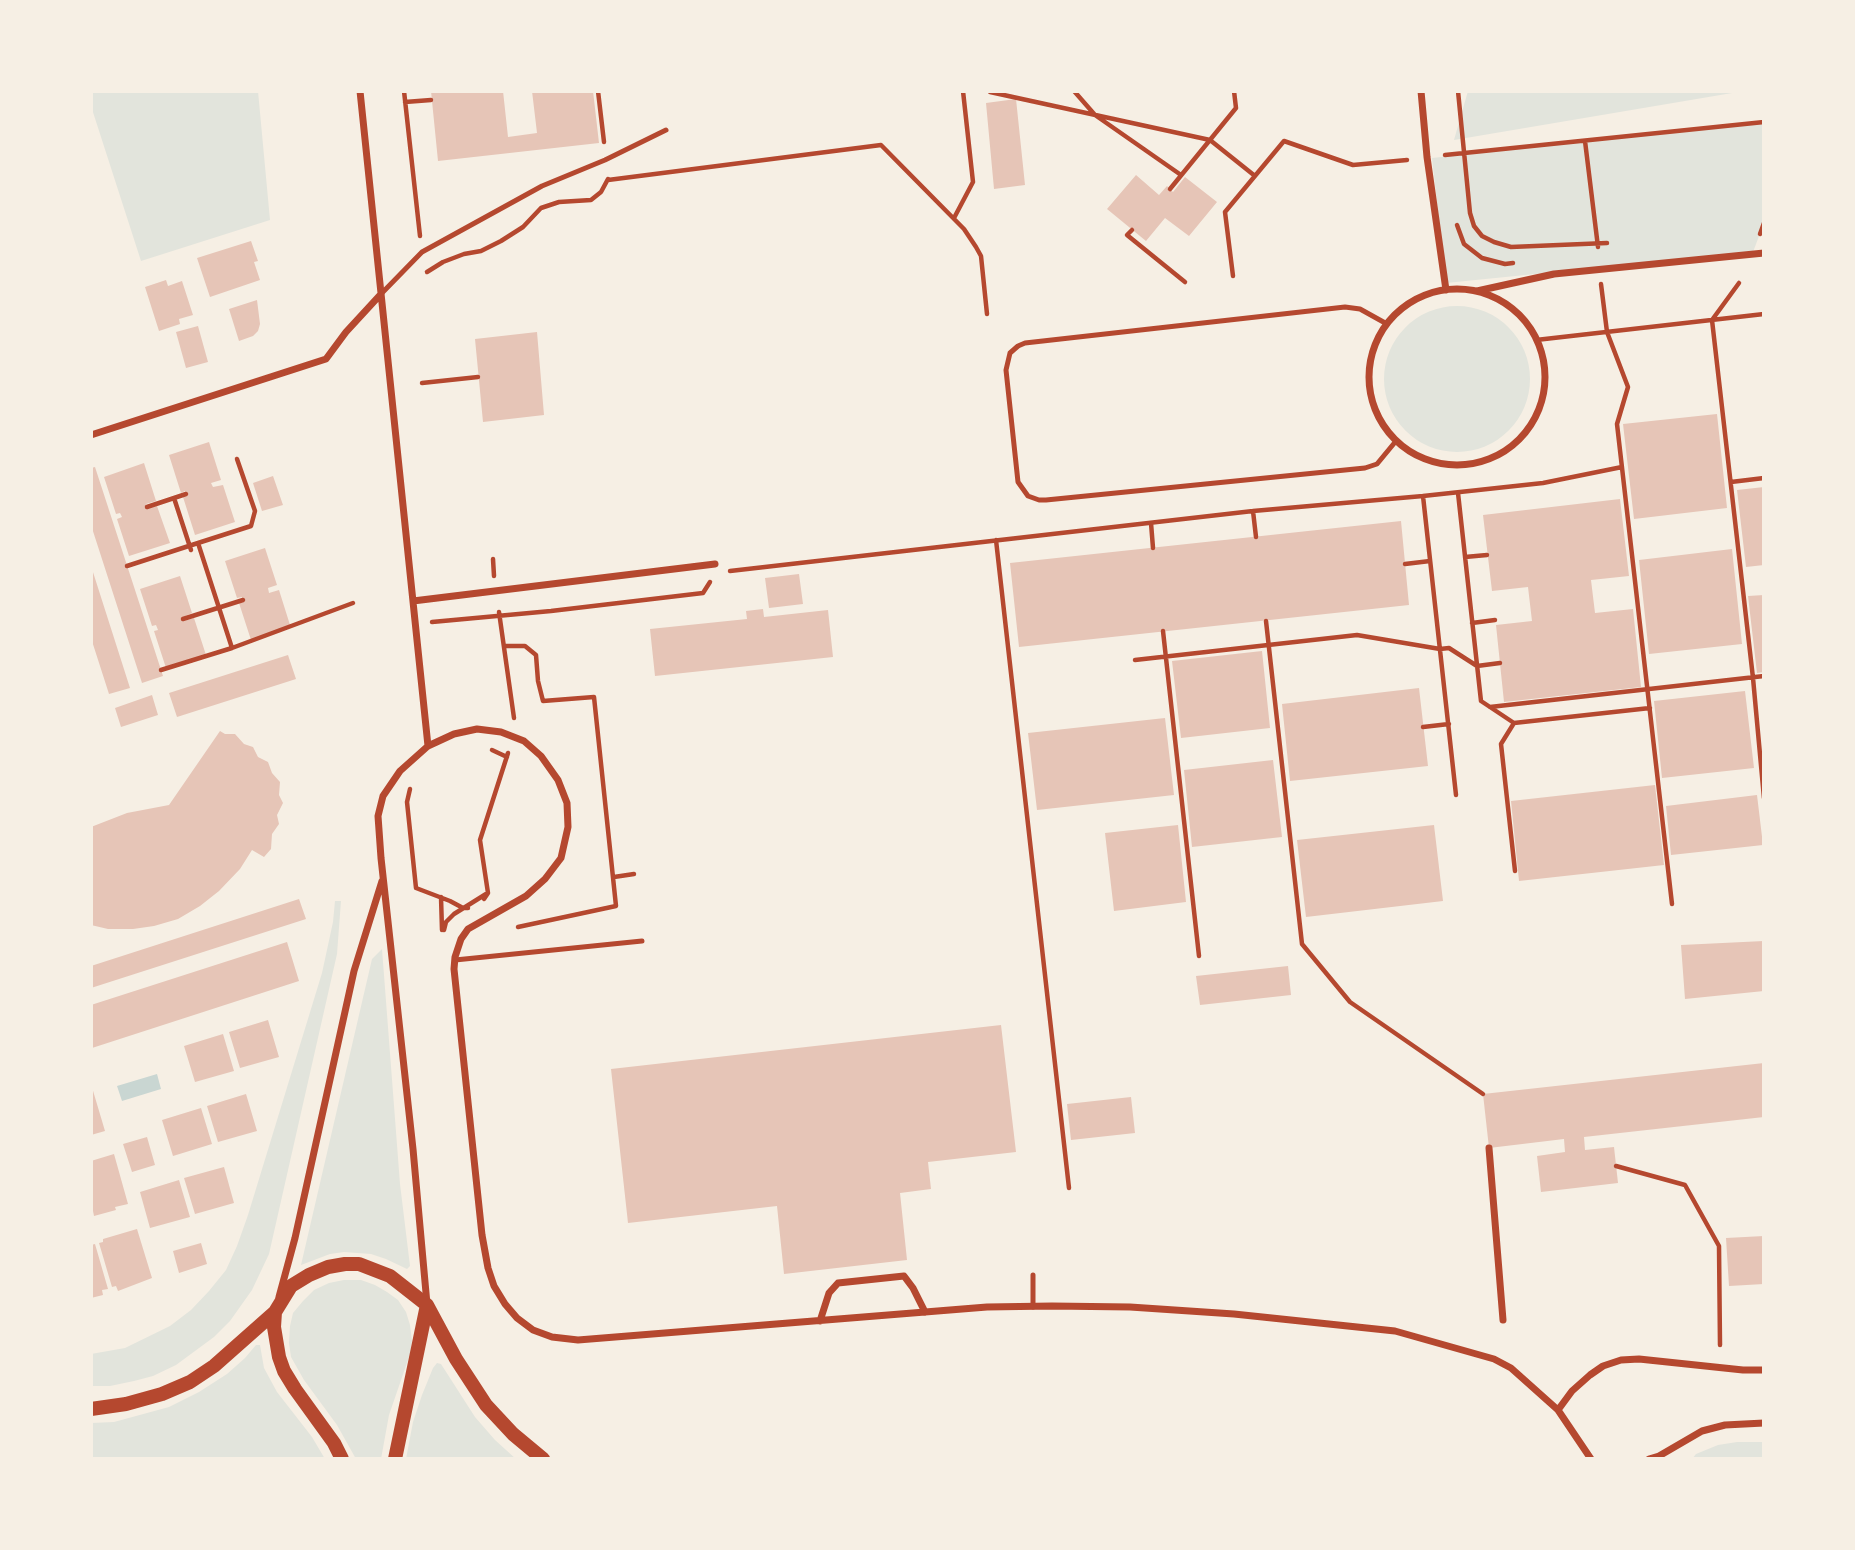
<!DOCTYPE html>
<style>
body{margin:0}
#map{position:relative;width:1855px;height:1550px;overflow:hidden;background:#f6efe4;font-family:Manrope,sans-serif}
canvas{display:block}
.frame{position:absolute;inset:0;border:93px solid #f6efe4;pointer-events:none}
</style>
<div id="map">
<canvas width="1855" height="1550"></canvas>
<div class="frame"></div>
</div>
<script>
const context = document.querySelector('canvas').getContext('2d');
context.lineJoin = 'round';
function fillPath(path, color) {
  context.fillStyle = color;
  context.fill(path, 'evenodd');
}
function poly(rows) {
  const path = new Path2D();
  for (const r of rows) {
    if (r.length === 3) {
      path.moveTo(r[0] + r[2], r[1]);
      path.arc(r[0], r[1], r[2], 0, 2 * Math.PI);
      continue;
    }
    path.moveTo(r[0], r[1]);
    for (let i = 2; i < r.length; i += 2) path.lineTo(r[i], r[i + 1]);
  }
  return path;
}
function trace(path, color, width, dash) {
  context.strokeStyle = color;
  context.lineWidth = width;
  context.lineCap = dash ? 'butt' : 'round';
  context.setLineDash(dash || []);
  context.stroke(path);
}
const green = poly([
 [91,91,258,91,270,220,141,261,91,106],
 [1468,91,1744,91,1454,140],
 [1764,122,1764,223,1753,252,1446,283,1432,158],
 [1457,379,73],
 [335,901,341,901,337,954,269,1254,252,1290,230,1321,214,1337,176,1365,153,1376,134,1381,110,1386,91,1386,91,1354,125,1348,170,1326,191,1310,209,1291,226,1270,237,1246,248,1215,322,973,333,922],
 [382,949,400,1184,410,1266,407,1269,386,1259,371,1254,344,1252,330,1254,301,1265,372,959],
 [344,1280,361,1280,375,1285,387,1292,398,1300,406,1312,410,1325,412,1341,410,1354,389,1415,381,1459,356,1459,337,1425,304,1380,291,1357,289,1343,290,1326,293,1313,303,1301,314,1290,329,1283],
 [256,1345,260,1345,264,1368,277,1392,312,1437,325,1459,91,1459,91,1423,114,1422,169,1407,199,1392,227,1374,245,1358],
 [437,1363,441,1364,475,1417,495,1440,516,1459,406,1459,413,1422,422,1395,433,1368],
 [1737,1442,1764,1442,1764,1459,1692,1459,1696,1454,1718,1445]
]);
const water = poly([
 [157,1074,161,1089,122,1101,117,1086]
]);
const building = poly([
 [431,91,503,91,508,137,537,133,532,91,593,91,599,143,438,161],
 [1016,99,1025,185,994,189,986,103],
 [1136,175,1159,195,1167,186,1173,192,1185,177,1217,202,1189,236,1165,218,1146,241,1107,209],
 [251,241,258,261,254,262,260,280,210,297,197,258],
 [166,280,168,286,182,281,193,315,179,319,180,324,159,331,145,287],
 [257,300,260,324,258,331,253,336,239,341,229,309],
 [198,326,208,362,186,368,176,332],
 [537,332,544,415,483,422,475,339],
 [1717,414,1727,508,1634,519,1623,424],
 [209,442,221,480,211,483,213,487,223,485,235,522,195,535,183,497,187,496,185,491,181,493,169,455],
 [144,463,156,501,146,504,148,509,157,506,170,543,129,556,117,519,122,517,120,513,116,514,104,477],
 [95,467,163,676,142,683,91,525,91,468],
 [273,476,283,505,262,511,253,483],
 [1764,487,1764,565,1746,567,1737,490],
 [1620,499,1629,576,1591,580,1595,613,1633,609,1641,687,1504,702,1496,625,1532,621,1528,587,1492,591,1483,515],
 [1401,521,1409,605,1019,647,1010,563],
 [265,548,277,585,268,588,269,593,279,590,290,625,251,640,239,603,243,602,242,597,237,598,225,561],
 [1732,549,1742,644,1649,654,1639,560],
 [92,569,130,688,109,694,91,638],
 [799,574,803,604,769,608,765,578],
 [180,576,192,613,183,617,184,621,194,618,206,655,166,668,154,631,158,630,156,625,152,626,140,589],
 [1764,595,1764,672,1757,673,1748,596],
 [763,609,764,617,828,610,833,657,655,676,650,629,747,619,746,611],
 [1262,651,1270,728,1181,738,1172,661],
 [288,655,296,679,177,717,169,693],
 [1419,688,1428,766,1290,781,1282,704],
 [1745,691,1754,768,1662,778,1654,701],
 [152,695,158,715,121,727,115,708],
 [1165,718,1174,795,1037,810,1028,733],
 [220,731,225,734,235,734,244,744,253,747,258,757,268,762,272,773,280,782,279,795,283,803,277,815,279,824,272,834,271,849,264,857,252,850,240,869,219,891,200,906,178,919,154,926,133,929,108,929,91,925,91,827,127,813,169,805],
 [1273,760,1282,837,1192,847,1184,770],
 [1655,785,1664,865,1519,881,1511,801],
 [1757,795,1763,845,1671,855,1666,806],
 [1178,825,1186,902,1114,911,1105,833],
 [1434,825,1443,901,1306,917,1297,840],
 [299,899,306,919,91,988,91,966],
 [1764,941,1764,991,1685,999,1681,945],
 [287,942,299,981,92,1048,91,1005],
 [1288,966,1291,995,1200,1005,1196,976],
 [268,1020,279,1057,240,1068,229,1032],
 [1001,1025,1016,1152,928,1162,931,1189,900,1193,907,1260,784,1274,777,1206,628,1223,611,1069],
 [223,1034,234,1071,195,1082,184,1046],
 [1764,1063,1764,1117,1584,1137,1585,1150,1614,1147,1618,1183,1541,1192,1537,1156,1565,1152,1564,1139,1489,1148,1483,1094],
 [91,1084,105,1131,91,1135],
 [246,1094,257,1131,218,1142,207,1106],
 [1131,1097,1135,1133,1071,1140,1067,1104],
 [201,1108,212,1144,173,1156,162,1120],
 [147,1137,155,1165,132,1172,123,1144],
 [114,1154,128,1204,115,1207,116,1210,94,1216,93,1211,91,1212,91,1161],
 [224,1167,234,1203,195,1214,184,1178],
 [179,1180,190,1217,150,1228,140,1192],
 [137,1229,152,1278,118,1291,116,1286,112,1287,99,1243,103,1242,103,1239],
 [1764,1236,1764,1284,1729,1286,1726,1238],
 [201,1243,207,1264,179,1273,173,1251],
 [95,1244,108,1289,102,1290,103,1295,91,1298,91,1245]
]);
const path = poly([
 [404,91,420,236],
 [598,91,604,142],
 [1074,91,1095,115,1181,175],
 [1458,91,1470,213,1474,226,1482,236,1494,242,1511,247,1607,243],
 [990,92,1210,140,1255,176],
 [405,102,431,100],
 [1585,141,1598,247],
 [1445,155,1764,122],
 [608,180,881,145,964,229,976,247,981,256,987,314],
 [1170,189,1236,108,1234,91],
 [954,218,973,182,963,91],
 [1457,225,1464,244,1482,258,1505,264,1513,263],
 [1132,230,1127,235,1185,282],
 [1760,234,1764,223],
 [427,272,443,262,464,254,481,251,501,241,523,227,541,208,559,202,591,200,601,192,608,179],
 [1233,276,1225,212,1284,141,1353,165,1407,160],
 [1739,283,1712,320,1753,678,1764,798],
 [1601,284,1607,332,1628,387,1617,424,1672,904],
 [1536,340,1764,314],
 [422,383,478,377],
 [1731,482,1764,478],
 [1458,493,1481,701,1514,723,1501,744,1515,871],
 [1423,496,1456,795],
 [174,498,191,550],
 [147,507,186,494],
 [1253,511,1256,537],
 [1151,523,1153,548],
 [996,540,1069,1188],
 [198,543,251,526,255,511,237,459],
 [1465,557,1487,555],
 [493,559,494,576],
 [1405,564,1430,561],
 [127,566,198,543,232,648],
 [730,571,1253,511,1423,496,1543,483,1622,467],
 [499,612,514,718],
 [183,619,243,600],
 [1266,621,1302,944,1350,1002,1483,1094],
 [432,622,551,611,703,593,710,582],
 [1472,623,1495,620],
 [1163,631,1199,956],
 [504,646,525,646,536,655,538,681,543,701,594,697,616,906,518,927],
 [1135,660,1357,635,1440,649,1449,648,1477,666,1500,663],
 [161,670,232,648,353,603],
 [1490,707,1764,676],
 [1514,723,1650,708],
 [1423,727,1449,724],
 [492,750,507,757],
 [410,789,407,802,416,888,450,901,463,908,468,908],
 [614,877,634,874],
 [441,897,442,930],
 [484,899,488,893,480,840,508,753],
 [444,930,446,922,454,914,486,894],
 [1616,1166,1685,1185,1719,1246,1720,1345]
]);
const service = poly([
 [381,294,422,252,542,186,605,160,666,130],
 [1387,324,1360,309,1345,307,1025,343,1018,346,1010,353,1006,370,1018,482,1028,496,1039,500,1046,500,1365,468,1377,464,1396,441],
 [455,960,642,941],
 [1033,1307,1033,1275]
]);
const minor = poly([
 [360,91,428,746],
 [1421,91,1427,157,1446,290],
 [1457,377,88],
 [1477,291,1554,274,1764,253],
 [91,435,326,359,346,332,381,294],
 [413,601,715,564],
 [1489,1148,1503,1320],
 [279,1297,295,1238,354,971,382,881],
 [427,1304,413,1149,381,858,378,816,383,796,400,771,428,746,454,734,477,729,501,732,524,741,541,756,558,780,567,803,568,827,561,858,545,879,526,896,468,929,461,939,455,957,454,969,482,1235,488,1268,494,1286,505,1304,517,1318,533,1330,552,1337,578,1340,987,1307,1052,1306,1130,1307,1234,1314,1395,1331,1494,1359,1511,1368,1558,1410,1591,1459],
 [820,1321,829,1293,838,1283,904,1276,913,1288,925,1312],
 [1558,1410,1572,1391,1590,1375,1603,1366,1621,1360,1639,1359,1743,1370,1764,1370],
 [1649,1459,1659,1456,1702,1431,1725,1425,1764,1423]
]);
const secondary = poly([
 [91,1409,126,1404,162,1394,190,1382,214,1366,275,1312],
 [342,1459,334,1443,295,1389,284,1371,279,1357,274,1327,275,1312,291,1286,309,1275,328,1267,345,1264,359,1264,390,1276,427,1305,456,1359,486,1405,513,1434,543,1459],
 [395,1459,427,1305]
]);
fillPath(green, '#e2e4dc');
fillPath(water, '#c9d6d2');
fillPath(building, '#e6c5b7');
trace(path, '#b5482f', 4.5);
trace(service, '#b5482f', 5);
trace(minor, '#b5482f', 7);
trace(secondary, '#b5482f', 14);
</script>
